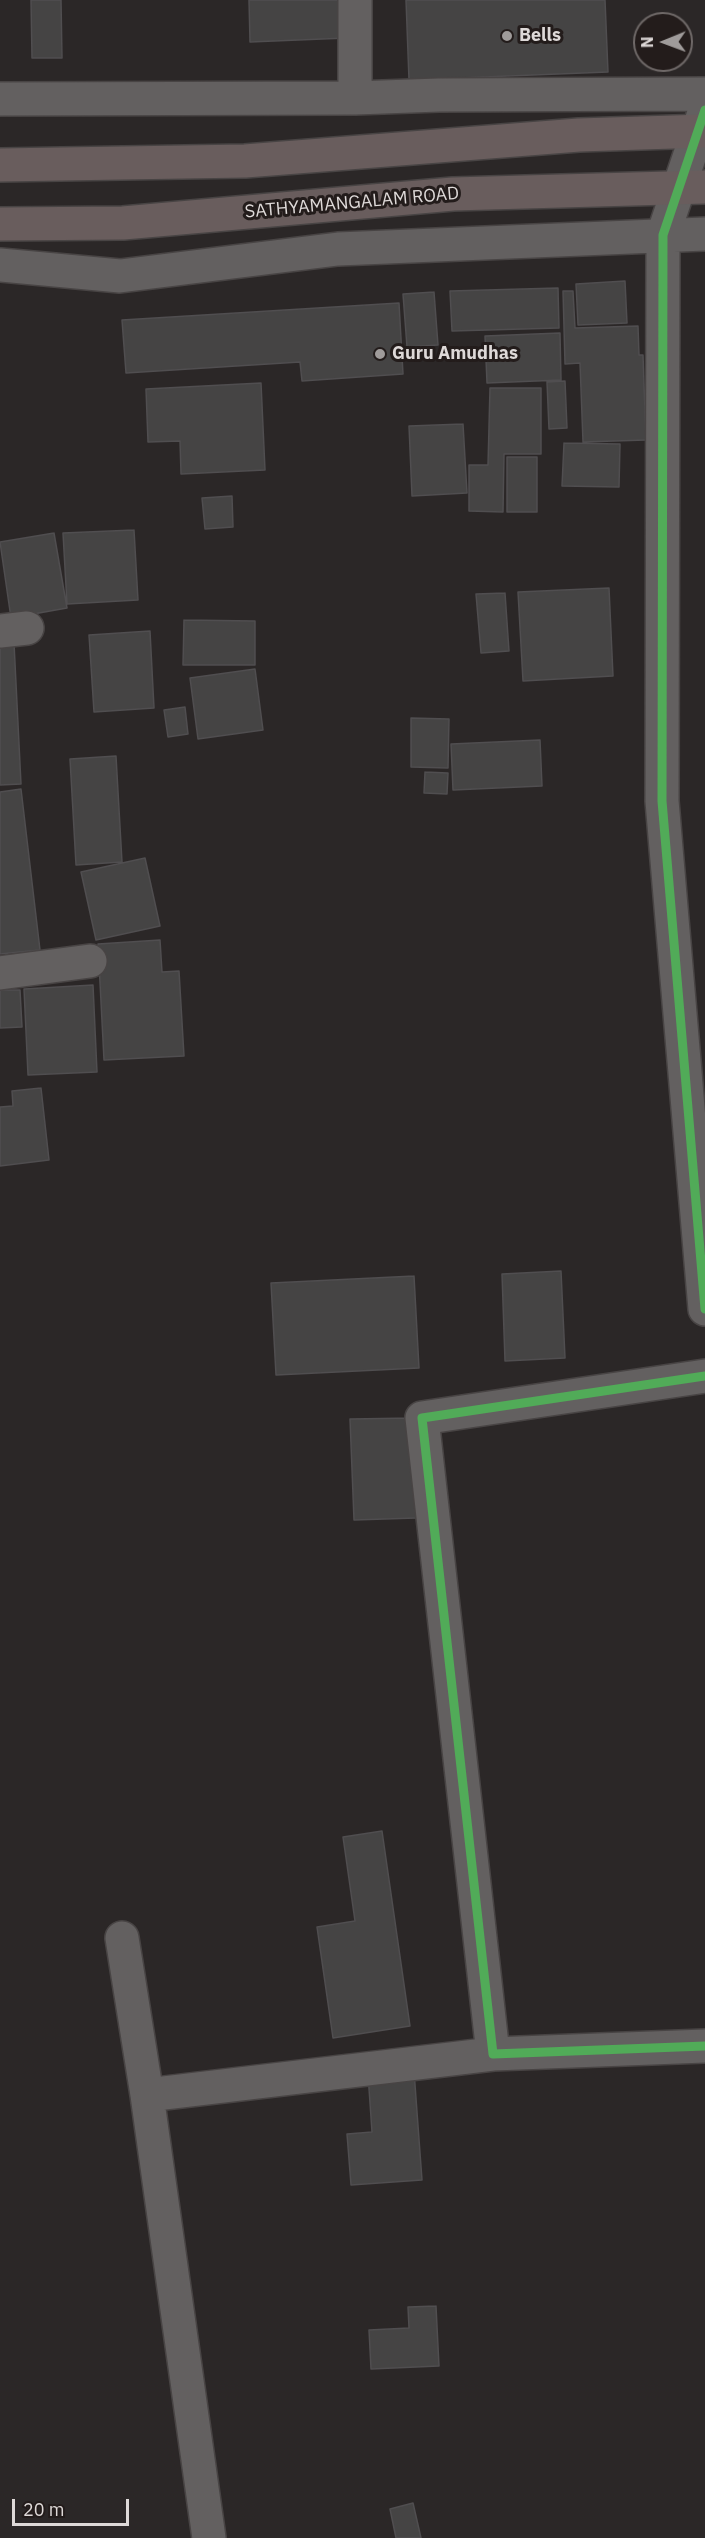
<!DOCTYPE html>
<style>
body{margin:0}
#map{position:relative;width:705px;height:2538px;overflow:hidden;background:#2b2727;font-family:"IBM Plex Sans",sans-serif}
canvas{display:block}
.north{position:absolute;left:633px;top:12px;width:60px;height:60px;box-sizing:border-box;background:#231c1b;border:2px solid #6e6867;border-radius:50%;rotate:269deg;font-size:16px;font-weight:700;line-height:24px;text-align:center;color:#ded9d8}
.north::after{content:'';display:block;margin:auto;width:21px;height:27px;background:#9f9b9a;clip-path:polygon(50% 0,100% 100%,50% 72%,0 100%)}
.scale{position:absolute;left:12px;top:2499px;width:117px;height:27px;box-sizing:border-box;border:3px solid #ded9d8;border-top:0;padding-left:8px;font-size:18px;line-height:21px;white-space:nowrap;color:#ded9d8;-webkit-text-stroke:4px #231c1b;paint-order:stroke}
</style>
<div id="map">
<canvas width="705" height="2538"></canvas>
<div class="north">N</div>
<div class="scale">20 m</div>
</div>
<script>
const context = document.querySelector('canvas').getContext('2d');
context.lineJoin = 'round';
function fillPath(path, color) {
  context.fillStyle = color;
  context.fill(path, 'evenodd');
}
function poly(rows) {
  const path = new Path2D();
  for (const r of rows) {
    path.moveTo(r[0], r[1]);
    for (let i = 2; i < r.length; i += 2) path.lineTo(r[i], r[i + 1]);
  }
  return path;
}
function trace(path, color, width, dash) {
  context.strokeStyle = color;
  context.lineWidth = width;
  context.lineCap = dash ? 'butt' : 'round';
  context.setLineDash(dash || []);
  context.stroke(path);
}
function write(font, color, halo, rows, align = 'center') {
  context.font = font + ' "IBM Plex Sans",sans-serif';
  context.lineWidth = 6;
  context.setLineDash([]);
  context.textBaseline = 'middle';
  context.strokeStyle = halo;
  context.fillStyle = color;
  for (const [text, x, y, turn = 0] of rows) {
    context.save();
    context.translate(x, y);
    context.rotate((+turn || 0) * Math.PI / 180);
    context.textAlign = isNaN(turn) ? turn : align;
    if (halo) context.strokeText(text, 0, 0);
    context.fillText(text, 0, 0);
    context.restore();
  }
}
const building = poly([
 [31,0,61,0,62,58,32,58,31,0],
 [249,0,346,0,347,38,250,42,249,0],
 [406,0,605,0,608,72,409,80,406,0],
 [625,281,627,323,578,325,576,284,625,281],
 [558,288,559,328,452,331,450,291,558,288],
 [563,291,573,291,575,328,638,326,639,355,643,355,646,440,583,442,580,363,565,364,563,291],
 [434,292,438,345,407,347,403,294,434,292],
 [399,303,403,374,302,381,300,362,126,373,122,320,399,303],
 [560,333,561,380,487,383,485,336,560,333],
 [565,381,567,428,549,429,547,382,565,381],
 [261,383,265,470,181,474,180,441,148,442,146,389,261,383],
 [490,388,541,388,541,454,504,454,503,512,469,511,469,465,488,465,490,388],
 [463,424,467,493,412,496,409,426,463,424],
 [564,443,620,444,619,487,562,486,564,443],
 [507,457,537,457,537,512,507,512,507,457],
 [232,496,233,527,205,529,202,498,232,496],
 [134,530,138,600,67,604,63,533,134,530],
 [54,533,67,608,11,618,0,542,54,533],
 [609,588,613,676,523,681,518,592,609,588],
 [505,593,509,651,481,653,476,594,505,593],
 [184,620,255,621,255,665,183,665,184,620],
 [150,631,154,708,94,712,89,635,150,631],
 [14,643,21,784,0,785,0,644,14,643],
 [255,669,263,730,198,739,190,678,255,669],
 [185,707,188,734,168,737,164,710,185,707],
 [411,718,449,719,448,768,411,767,411,718],
 [540,740,542,786,453,790,451,744,540,740],
 [116,756,122,862,76,865,70,759,116,756],
 [425,772,448,773,447,794,424,793,425,772],
 [21,789,40,950,0,954,0,792,21,789],
 [145,858,160,926,96,940,81,872,145,858],
 [160,940,162,972,179,971,184,1056,104,1060,98,944,160,940],
 [93,985,97,1072,28,1075,24,989,93,985],
 [0,990,20,990,22,1027,0,1028,0,990],
 [41,1088,49,1160,0,1166,0,1107,13,1106,12,1091,41,1088],
 [561,1271,565,1358,505,1361,502,1274,561,1271],
 [414,1276,419,1368,276,1375,271,1283,414,1276],
 [413,1418,416,1518,354,1520,350,1419,413,1418],
 [382,1831,410,2026,333,2038,317,1927,355,1921,343,1837,382,1831],
 [414,2071,422,2180,351,2185,347,2134,372,2132,368,2074,414,2071],
 [436,2306,439,2366,371,2369,369,2330,409,2328,408,2307,436,2306],
 [413,2503,421,2538,396,2538,390,2509,413,2503]
]);
const street = poly([
 [355,0,355,98],
 [0,99,355,98,439,95,705,94],
 [705,110,663,235,662,801,705,1309],
 [0,265,120,276,338,249,705,234],
 [0,631,27,628],
 [0,973,90,961],
 [705,1376,422,1418,493,2054,705,2046],
 [122,1938,147,2095,209,2538],
 [147,2095,493,2054]
]);
const highway = poly([
 [0,165,245,161,579,135,705,131],
 [0,224,123,223,453,194,705,187]
]);
const cycleway = poly([
 [705,110,663,235,662,801,705,1309],
 [705,1376,422,1418,493,2054,705,2046]
]);
const markers = [
 [507,36,6,"#9f9b9a"],
 [380,354,6,"#9f9b9a"]
];
const poiNames = [
 ["Bells",519,36],
 ["Guru Amudhas",392,354]
];
const streetNames = [
 ["SATHYAMANGALAM ROAD",352,203,-5]
];
fillPath(building, '#454444');
trace(building, '#504e50', 1.5);
trace(street, '#484444', 36);
trace(highway, '#484444', 36);
trace(street, '#636060', 33);
trace(highway, '#695d5d', 33);
trace(cycleway, '#51ab58', 9);
for (const [x, y, r, color] of markers) {
  const dot = new Path2D();
  dot.arc(x, y, r, 0, 2 * Math.PI);
  context.fillStyle = color;
  context.fill(dot);
  trace(dot, '#231c1b', 2);
}
write('bold 18px', '#ded9d8', '#231c1b', poiNames, 'left');
write('18px', '#ded9d8', '#231c1b', streetNames);
</script>
